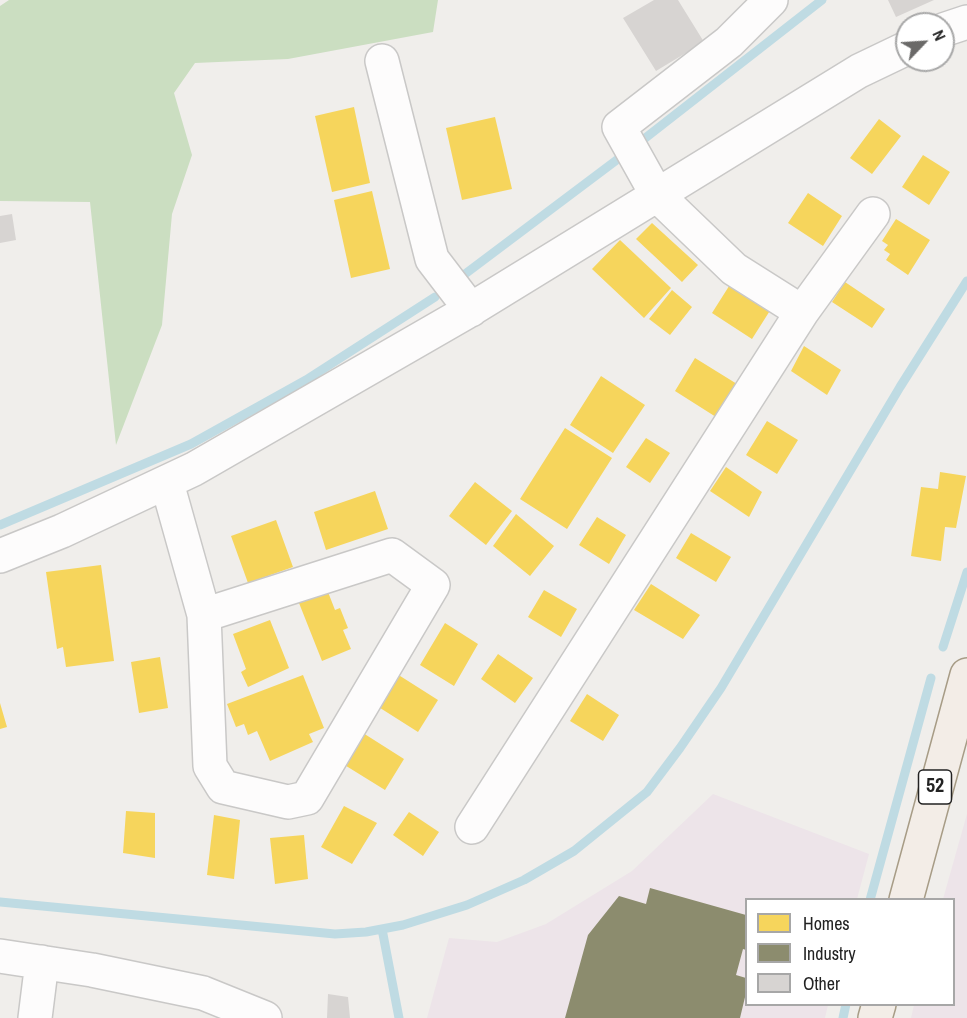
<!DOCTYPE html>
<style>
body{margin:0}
#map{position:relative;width:967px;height:1018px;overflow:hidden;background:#f0eeeb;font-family:"Archivo Narrow",sans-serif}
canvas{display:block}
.legend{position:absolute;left:745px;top:898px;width:210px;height:108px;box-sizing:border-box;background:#fff;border:2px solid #a7a7a7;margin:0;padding:8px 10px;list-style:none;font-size:18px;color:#222}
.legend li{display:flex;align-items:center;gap:12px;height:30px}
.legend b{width:30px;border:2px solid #a7a7a7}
.north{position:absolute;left:895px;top:12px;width:60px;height:60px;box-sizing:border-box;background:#fff;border:2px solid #a7a7a7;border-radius:50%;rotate:65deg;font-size:16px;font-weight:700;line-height:24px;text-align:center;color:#222}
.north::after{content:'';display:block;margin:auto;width:21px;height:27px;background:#6a6968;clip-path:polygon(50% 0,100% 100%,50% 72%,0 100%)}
</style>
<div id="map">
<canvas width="967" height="1018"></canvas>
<ul class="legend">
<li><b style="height:16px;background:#f6d55c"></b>Homes</li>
<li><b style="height:16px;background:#8c8c6e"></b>Industry</li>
<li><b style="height:16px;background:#d7d4d2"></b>Other</li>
</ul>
<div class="north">N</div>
</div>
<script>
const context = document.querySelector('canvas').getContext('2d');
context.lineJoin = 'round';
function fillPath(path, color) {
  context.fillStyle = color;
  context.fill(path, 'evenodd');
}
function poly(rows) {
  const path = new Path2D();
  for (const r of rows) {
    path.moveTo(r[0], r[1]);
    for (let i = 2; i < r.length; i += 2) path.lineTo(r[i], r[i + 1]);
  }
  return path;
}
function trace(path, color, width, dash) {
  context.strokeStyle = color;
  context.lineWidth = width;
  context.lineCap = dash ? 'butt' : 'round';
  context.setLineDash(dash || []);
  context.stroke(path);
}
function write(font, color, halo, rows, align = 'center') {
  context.font = font + ' "Archivo Narrow",sans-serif';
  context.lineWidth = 6;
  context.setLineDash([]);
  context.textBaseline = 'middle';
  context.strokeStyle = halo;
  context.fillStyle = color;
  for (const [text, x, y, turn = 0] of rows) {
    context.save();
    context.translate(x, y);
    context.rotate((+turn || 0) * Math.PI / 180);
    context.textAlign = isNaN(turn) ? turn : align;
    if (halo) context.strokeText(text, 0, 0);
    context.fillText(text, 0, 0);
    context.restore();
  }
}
const industrial = poly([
 [713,794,869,854,857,899,746,900,746,1004,828,1005,825,1018,427,1018,449,938,497,942,546,924,632,871],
 [967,814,967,1018,911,1018,914,1005,954,1004,954,900,943,899]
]);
const forest = poly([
 [9,0,438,0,433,32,288,59,195,63,174,93,192,155,172,214,162,325,116,445,90,202,0,201,0,6]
]);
const homes = poly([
 [354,107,370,183,332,192,315,116],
 [495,117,512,189,462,200,446,128],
 [879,119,901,136,872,174,850,158],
 [923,155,950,172,929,205,902,187],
 [372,191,390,269,351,278,334,200],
 [808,193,842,216,823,246,788,223],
 [896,219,930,240,908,275,886,260,890,254,884,250,888,245,882,241],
 [652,223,698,265,682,282,636,239],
 [620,240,671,288,644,318,592,269],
 [845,282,885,309,872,328,832,302],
 [731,283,771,309,752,339,712,313],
 [672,290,692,307,670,335,649,319],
 [804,346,841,370,827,395,791,371],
 [695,358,737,384,716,417,675,391],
 [601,376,645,405,613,453,570,425],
 [767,421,798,440,777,474,746,455],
 [565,428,612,458,567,529,520,499],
 [646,438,670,453,650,483,626,467],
 [726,467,762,492,749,517,710,491],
 [940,472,966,476,956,528,945,527,941,561,911,556,921,487,938,489],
 [475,482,512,511,486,545,449,516],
 [375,491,388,529,326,550,314,512],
 [516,514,554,546,530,576,493,546],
 [597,517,626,535,609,564,579,545],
 [276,520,293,567,248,583,231,536],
 [691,533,731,557,716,582,676,558],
 [101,565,114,661,66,667,63,647,57,649,46,572],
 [651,584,700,615,683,639,634,610],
 [544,590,577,609,561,637,528,617],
 [328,592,335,610,340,608,348,628,343,630,351,649,322,661,299,603],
 [270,620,289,668,248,687,241,672,246,669,233,634],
 [445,623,478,644,454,686,420,665],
 [498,654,533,678,515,703,481,679],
 [160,657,168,708,139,713,131,662],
 [397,674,438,700,418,732,377,706],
 [303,675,324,728,309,734,313,742,270,761,257,731,248,735,244,724,236,727,227,704],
 [587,694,619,715,603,741,570,721],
 [0,703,7,727,0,729],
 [363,733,404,759,385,790,343,764],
 [344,806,377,823,352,864,321,847],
 [126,811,155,813,155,858,123,853],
 [409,812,439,832,423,856,393,835],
 [214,815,240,820,234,879,207,875],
 [304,835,308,879,275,884,270,838]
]);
const industry = poly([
 [650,888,746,915,746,950,743,949,736,975,746,978,746,993,740,1018,565,1018,588,935,619,896,646,904]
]);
const stream = poly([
 [644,139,822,0],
 [465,274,618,159],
 [0,525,191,444,306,380,435,297],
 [943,647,967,572],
 [870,900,931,678],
 [0,902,335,934,366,932,403,925,467,905,524,880,574,851,647,792,680,748,721,688,900,387,967,281],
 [382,929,399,1018],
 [843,1018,846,1004]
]);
const building = poly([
 [654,0,678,0,704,42,656,71,623,18],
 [888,0,934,0,896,17],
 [12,214,16,240,0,243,0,216],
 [328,994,348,997,350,1018,327,1018]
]);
const minor = poly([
 [771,0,729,42,619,127,657,195,734,269,802,312],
 [943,30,967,22],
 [382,61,432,259,471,310],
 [167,483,204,615,210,766,223,787,288,802,307,798,433,585,392,555,204,615],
 [0,556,62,531,194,469,465,313,859,71,907,48],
 [472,827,802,312,873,214]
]);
const tertiary = poly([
 [0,956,92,970,203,993,265,1018],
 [35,1018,42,962]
]);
const primary = poly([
 [906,900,967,675],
 [875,1018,879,1004]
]);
const shields = [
 [935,787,33]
];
const shieldNames = [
 ["52",935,787]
];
fillPath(industrial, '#ede4e9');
fillPath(forest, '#cbdec1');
fillPath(homes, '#f6d55c');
fillPath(industry, '#8c8c6e');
trace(stream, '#bfdbe3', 9);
fillPath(building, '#d7d4d2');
trace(minor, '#c9c8c7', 36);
trace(tertiary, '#c9c8c7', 36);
trace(primary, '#a79c86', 36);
trace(minor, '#fdfcfc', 33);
trace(tertiary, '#fdfcfc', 33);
trace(primary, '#f3ede7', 33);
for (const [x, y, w] of shields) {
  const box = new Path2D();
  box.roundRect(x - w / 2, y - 17, w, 34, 4.5);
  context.fillStyle = '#fff';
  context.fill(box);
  trace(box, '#222', 1.5);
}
write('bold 20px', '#222', null, shieldNames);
</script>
